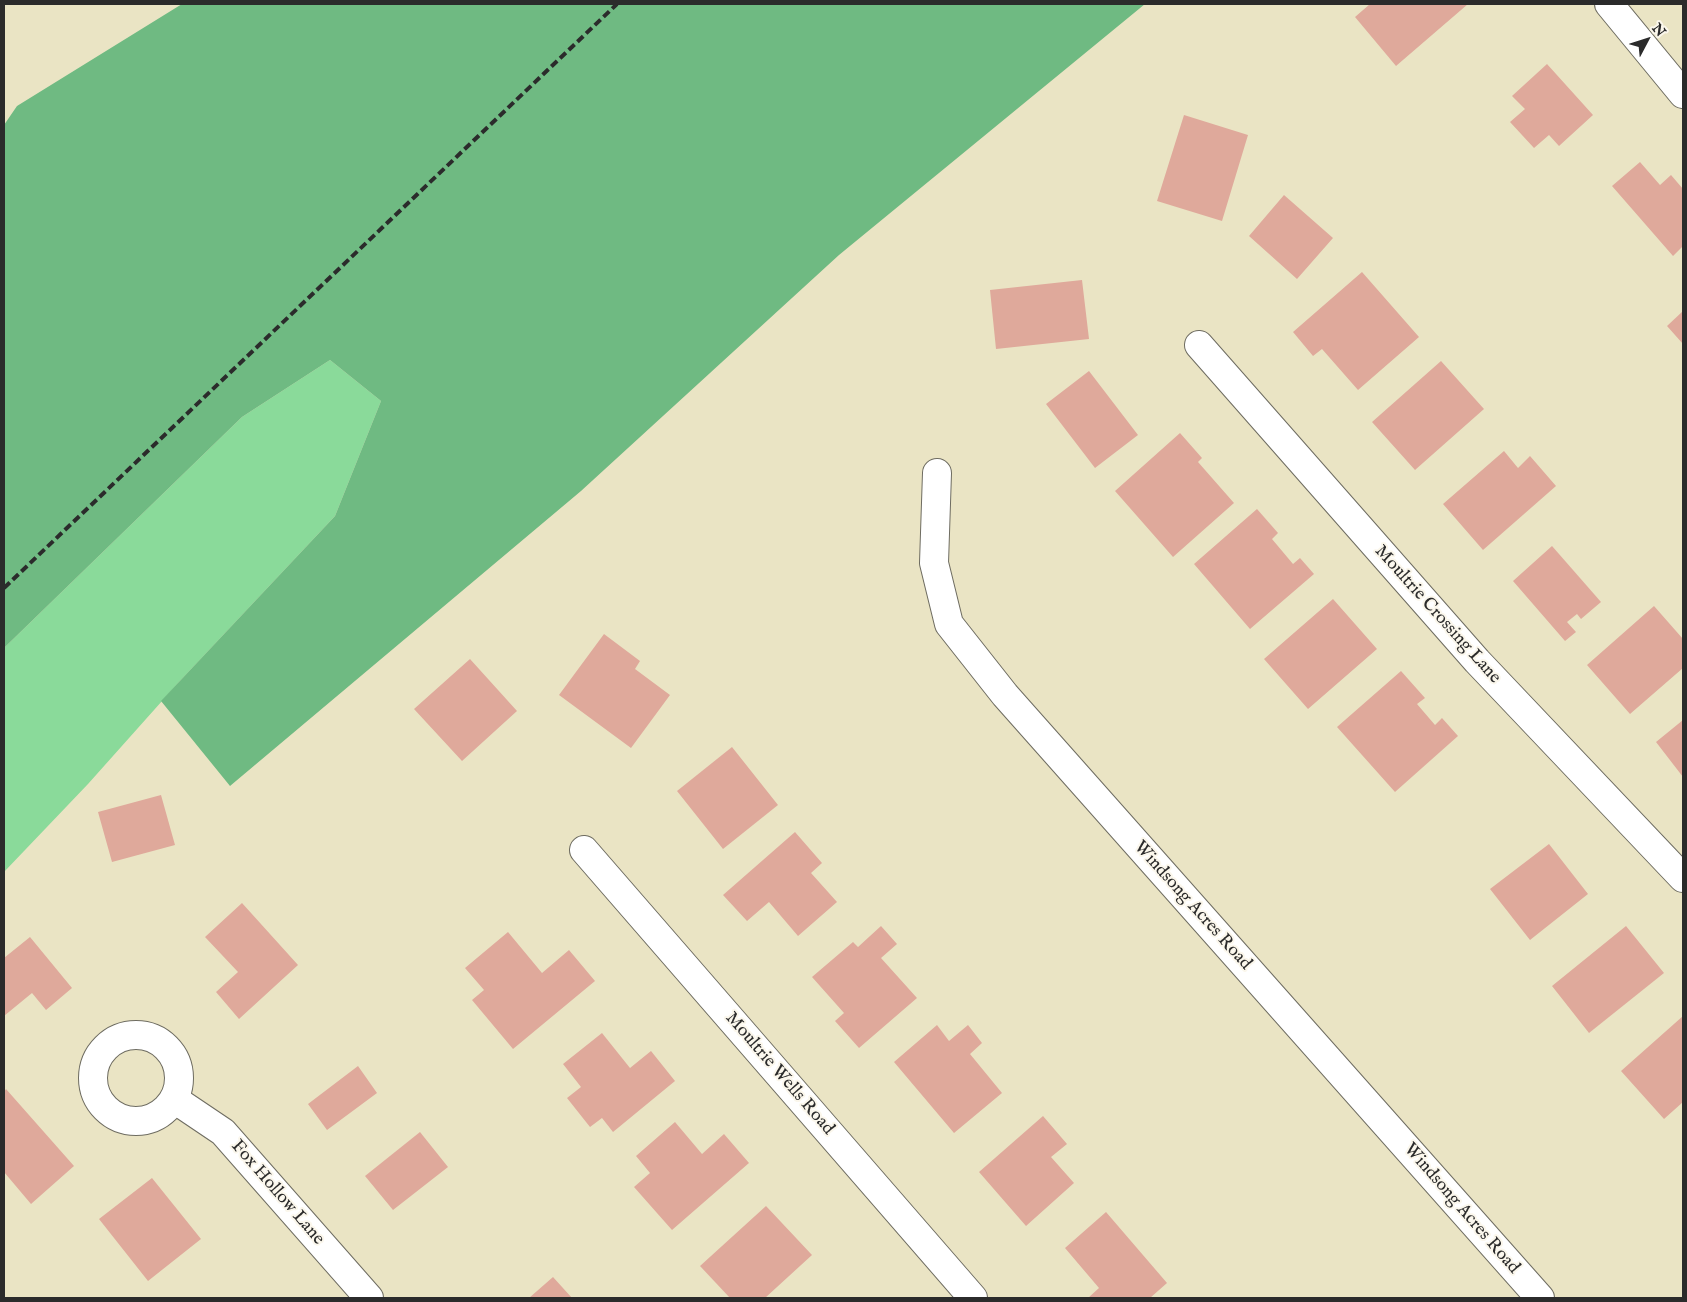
<!DOCTYPE html>
<style>
body{margin:0}
#map{position:relative;width:1687px;height:1302px;overflow:hidden;background:#eae4c4;font-family:"IM FELL English",serif}
canvas{display:block}
.frame{position:absolute;inset:0;border:5px solid #2b2b2b;pointer-events:none}
.north{position:absolute;left:1622px;top:15px;width:50px;height:50px;-webkit-text-stroke:4px #fbf7ec;paint-order:stroke;rotate:50deg;font-size:14px;font-weight:700;line-height:20px;text-align:center;color:#2b2b2b}
.north::after{content:'';display:block;margin:auto;width:18px;height:22px;background:#2b2b2b;clip-path:polygon(50% 0,100% 100%,50% 72%,0 100%)}
</style>
<div id="map">
<canvas width="1687" height="1302"></canvas>
<div class="frame"></div>
<div class="north">N</div>
</div>
<script>
const context = document.querySelector('canvas').getContext('2d');
context.lineJoin = 'round';
function fillPath(path, color) {
  context.fillStyle = color;
  context.fill(path, 'evenodd');
}
function poly(rows) {
  const path = new Path2D();
  for (const r of rows) {
    if (r.length === 3) {
      path.moveTo(r[0] + r[2], r[1]);
      path.arc(r[0], r[1], r[2], 0, 2 * Math.PI);
      continue;
    }
    path.moveTo(r[0], r[1]);
    for (let i = 2; i < r.length; i += 2) path.lineTo(r[i], r[i + 1]);
  }
  return path;
}
function trace(path, color, width, dash) {
  context.strokeStyle = color;
  context.lineWidth = width;
  context.lineCap = dash ? 'butt' : 'round';
  context.setLineDash(dash || []);
  context.stroke(path);
}
function write(font, color, halo, rows, align = 'center') {
  context.font = font + ' "IM FELL English",serif';
  context.lineWidth = 4;
  context.setLineDash([]);
  context.textBaseline = 'middle';
  context.strokeStyle = halo;
  context.fillStyle = color;
  for (const [text, x, y, turn = 0] of rows) {
    context.save();
    context.translate(x, y);
    context.rotate((+turn || 0) * Math.PI / 180);
    context.textAlign = isNaN(turn) ? turn : align;
    if (halo) context.strokeText(text, 0, 0);
    context.fillText(text, 0, 0);
    context.restore();
  }
}
const green = poly([
 [330,360,381,401,335,516,179,682,88,784,4,872,4,648,242,417]
]);
const forest = poly([
 [182,4,1145,4,839,255,581,491,230,786,161,701,335,516,381,401,330,360,242,417,4,648,4,125,17,106]
]);
const building = poly([
 [1370,4,1468,4,1396,66,1355,17],
 [1547,64,1593,115,1559,146,1549,135,1534,148,1510,122,1525,109,1512,96],
 [1184,115,1248,135,1222,221,1157,201],
 [1640,162,1660,185,1671,175,1683,189,1683,246,1673,256,1612,186],
 [1284,195,1333,238,1297,279,1249,236],
 [1362,272,1419,337,1358,390,1322,349,1313,356,1293,332],
 [1082,280,1089,339,996,349,990,290],
 [1683,311,1683,344,1667,326],
 [1441,361,1484,409,1415,470,1372,422],
 [1089,371,1138,435,1095,468,1046,404],
 [1180,433,1202,458,1198,462,1234,503,1173,557,1115,491],
 [1504,451,1518,468,1530,456,1556,486,1483,550,1443,504],
 [1257,509,1278,533,1272,539,1293,564,1300,558,1314,574,1250,629,1194,564],
 [1552,546,1601,602,1581,619,1577,614,1567,622,1576,632,1565,641,1513,581],
 [1333,599,1377,649,1308,709,1264,659],
 [1654,606,1683,639,1683,668,1630,714,1587,665],
 [604,634,640,661,635,669,670,695,631,748,559,695],
 [470,659,517,711,462,761,414,709],
 [1401,671,1425,698,1417,704,1435,725,1442,718,1458,736,1395,792,1337,727],
 [1683,720,1683,777,1656,742],
 [732,747,778,805,723,849,677,791],
 [161,795,175,845,112,862,98,812],
 [795,832,822,863,811,873,837,902,798,936,769,902,747,921,723,895],
 [1549,844,1588,894,1530,940,1490,889],
 [242,903,298,965,239,1019,216,992,238,972,205,937],
 [881,926,897,944,881,958,917,998,859,1048,835,1021,844,1013,812,977,853,942,858,947],
 [1626,926,1664,973,1589,1033,1552,986],
 [508,932,542,973,569,950,595,981,513,1049,472,1000,484,990,465,968],
 [30,937,72,988,46,1010,32,993,4,1016,4,958],
 [1683,1016,1683,1102,1664,1119,1621,1071],
 [937,1025,949,1041,968,1025,982,1043,970,1054,1002,1093,954,1133,894,1062],
 [602,1033,630,1068,651,1051,675,1081,613,1132,602,1118,590,1127,567,1098,581,1087,563,1064],
 [358,1066,377,1093,327,1130,308,1104],
 [6,1089,74,1166,31,1204,4,1172,4,1092],
 [1043,1116,1067,1144,1051,1157,1074,1183,1026,1226,979,1172],
 [675,1122,702,1154,724,1134,749,1163,672,1230,634,1187,650,1173,636,1156],
 [420,1132,448,1167,393,1210,365,1176],
 [152,1178,201,1239,148,1281,99,1219],
 [766,1206,812,1255,765,1298,730,1298,700,1266],
 [1106,1212,1167,1283,1150,1298,1088,1298,1099,1288,1065,1248],
 [553,1277,572,1298,529,1298]
]);
const street = poly([
 [1609,4,1683,94],
 [1199,345,1477,661,1683,878],
 [937,473,934,563,949,624,1005,695,1540,1298],
 [584,850,973,1298],
 [136,1078,43],
 [174,1099,223,1132,369,1298]
]);
const rail = poly([
 [4,588,617,4]
]);
const streetNames = [
 ["Moultrie Crossing Lane",1437,615,48],
 ["Windsong Acres Road",1192,906,48],
 ["Moultrie Wells Road",779,1074,49],
 ["Fox Hollow Lane",277,1193,49],
 ["Windsong Acres Road",1461,1209,49]
];
fillPath(green, '#8ada9a');
fillPath(forest, '#6fba82');
fillPath(building, '#dfa99b');
trace(street, '#6e6c61', 30);
trace(street, '#fff', 28);
trace(rail, '#2b2b2b', 4, [8, 4]);
write('18px', '#2b2b2b', '#fbf7ec', streetNames);
</script>
